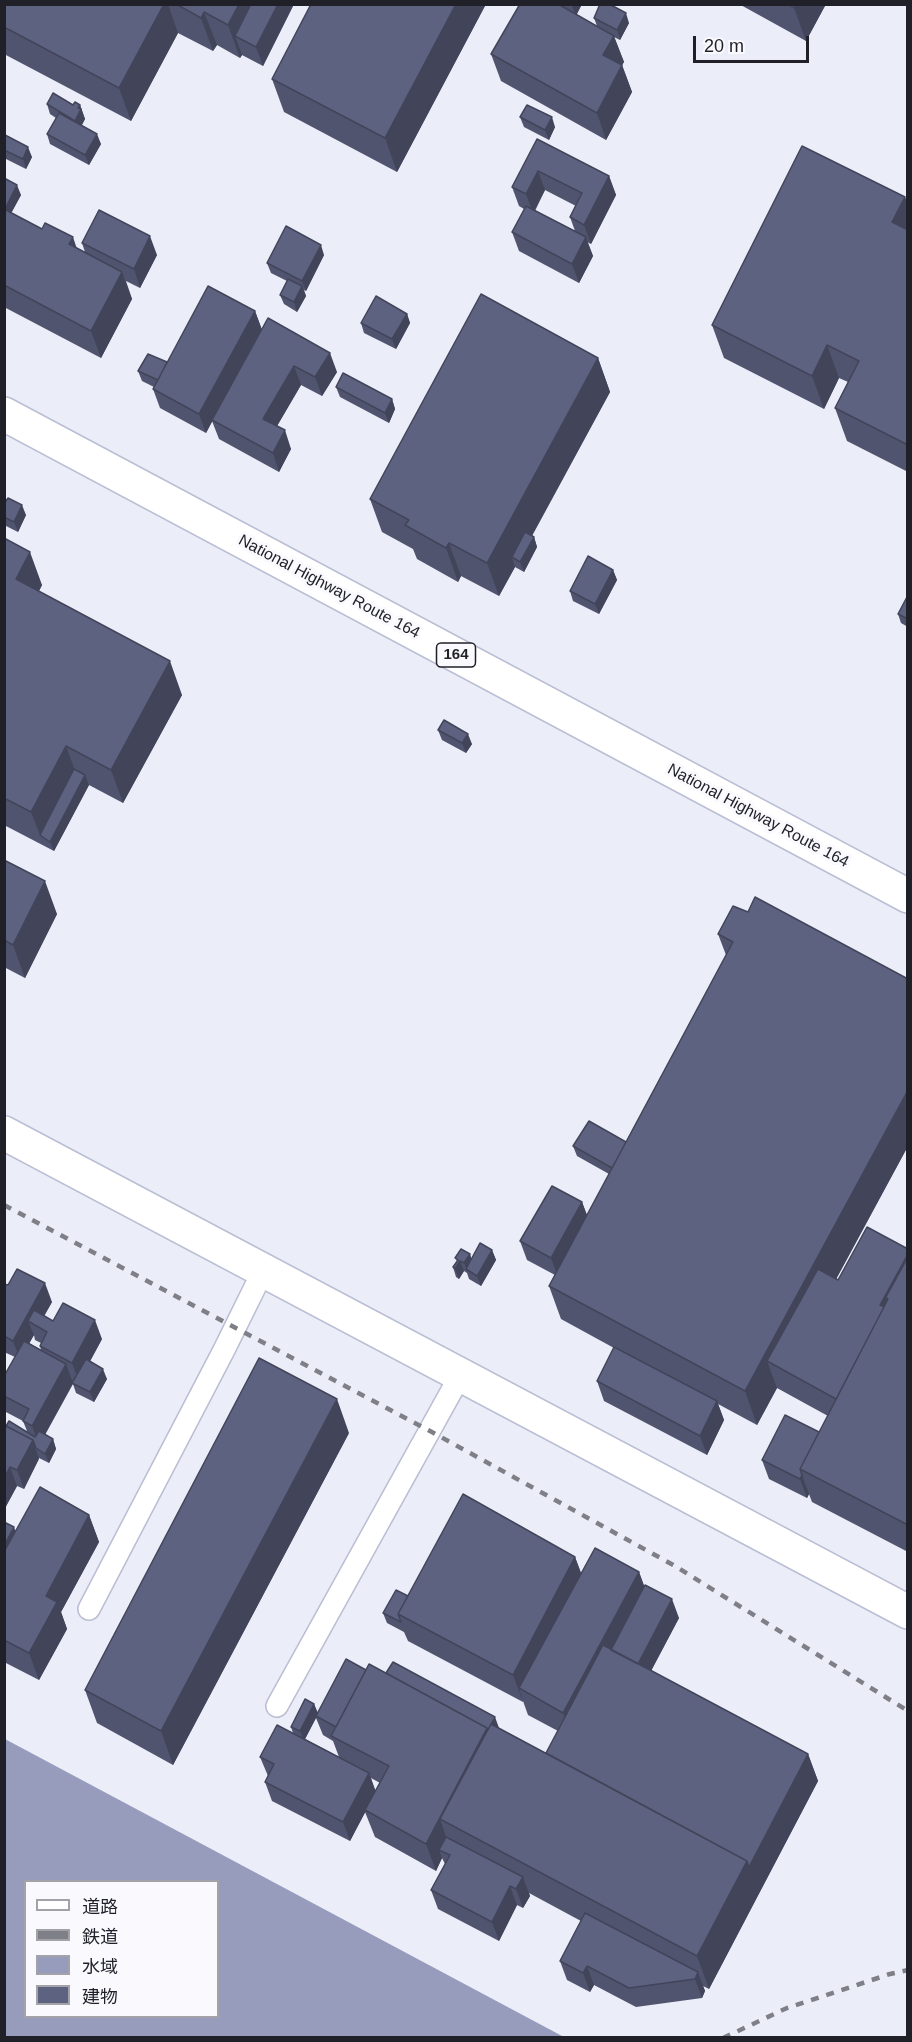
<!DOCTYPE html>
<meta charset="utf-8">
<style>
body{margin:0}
#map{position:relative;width:912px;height:2042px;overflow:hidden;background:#f9f9fe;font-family:Arial,"Noto Sans JP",sans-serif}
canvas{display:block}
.frame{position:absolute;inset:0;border:6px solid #1f2028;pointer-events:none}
.legend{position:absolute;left:24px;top:1880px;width:195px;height:138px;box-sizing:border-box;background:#f9f9fe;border:2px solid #a2a2a8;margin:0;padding:8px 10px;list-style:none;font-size:18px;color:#1f2028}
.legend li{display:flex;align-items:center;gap:12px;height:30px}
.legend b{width:30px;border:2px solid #a2a2a8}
.scale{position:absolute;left:693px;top:36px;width:116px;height:27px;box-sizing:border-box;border:3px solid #1f2028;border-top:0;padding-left:8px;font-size:18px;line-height:21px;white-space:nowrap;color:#1f2028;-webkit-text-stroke:4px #f9f9fe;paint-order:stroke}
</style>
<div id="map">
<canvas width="912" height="2042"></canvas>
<div class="frame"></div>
<ul class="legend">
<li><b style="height:8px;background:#fff"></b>道路</li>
<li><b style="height:8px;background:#7f8087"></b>鉄道</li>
<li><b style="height:16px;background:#979cbd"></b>水域</li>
<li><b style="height:16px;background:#5e6281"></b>建物</li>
</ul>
<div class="scale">20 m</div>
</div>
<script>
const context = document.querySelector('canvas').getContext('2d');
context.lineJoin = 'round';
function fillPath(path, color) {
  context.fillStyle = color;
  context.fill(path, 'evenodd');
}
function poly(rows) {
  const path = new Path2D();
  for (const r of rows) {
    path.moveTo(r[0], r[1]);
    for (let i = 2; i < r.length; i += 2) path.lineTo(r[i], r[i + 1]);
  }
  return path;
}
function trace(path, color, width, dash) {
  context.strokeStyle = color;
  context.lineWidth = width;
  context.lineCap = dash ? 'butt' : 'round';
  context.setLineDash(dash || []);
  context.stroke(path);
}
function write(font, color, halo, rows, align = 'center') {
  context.font = font + ' Arial,sans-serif';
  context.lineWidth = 6;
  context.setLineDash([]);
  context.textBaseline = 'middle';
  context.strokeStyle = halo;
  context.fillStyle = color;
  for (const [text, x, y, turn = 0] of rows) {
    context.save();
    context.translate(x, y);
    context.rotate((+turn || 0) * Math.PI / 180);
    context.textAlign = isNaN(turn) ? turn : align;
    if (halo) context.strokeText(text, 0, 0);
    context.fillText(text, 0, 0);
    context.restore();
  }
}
const built = poly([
 [4,5,907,5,907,2037,564,2037,5,1739]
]);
const water = poly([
 [5,1739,564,2037,5,2037],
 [26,1882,218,1882,218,2016,26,2016]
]);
const lane = poly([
 [89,1609,224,1350,263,1271],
 [277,1706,461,1374]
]);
const street = poly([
 [4,1133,908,1612]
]);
const highway = poly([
 [4,414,908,896]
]);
const rail = poly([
 [4,1205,430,1431,675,1566,908,1711],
 [723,2038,787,2008,890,1974,908,1970]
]);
const wall = poly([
 [4,4,294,4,263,66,242,55,240,58,217,45,213,51,178,33,131,121,4,54],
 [486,4,397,172,284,112,272,79],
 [520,4,582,4,576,15,597,26,594,18,629,23,620,40,614,37,624,62,622,65,632,92,606,140,501,81,491,54],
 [739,4,826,4,806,41],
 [47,104,80,105,85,119,81,126,101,144,89,165,50,144,47,134,56,118,50,114],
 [520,117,555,127,549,140,524,127],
 [5,135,32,157,26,169,4,158],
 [537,139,609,176,616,195,591,244,587,242,593,256,579,283,519,251,512,232,524,209,519,206,512,187],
 [545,190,576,206,570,217,575,231,535,211],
 [4,178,21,195,11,213,85,252,82,243,157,255,140,288,126,281,132,299,101,358,4,307],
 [905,197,908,206,908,472,847,441,835,408,848,382,839,378,824,409,724,358,712,325],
 [324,255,306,291,304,290,306,296,297,312,284,304,280,295,287,281,271,273,267,263],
 [255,311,262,330,337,372,322,396,301,385,277,426,291,449,279,472,219,439,212,421,206,433,160,408,153,389,154,387,142,381,138,371,167,362],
 [407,314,410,323,396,349,364,333,361,323],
 [598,358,610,392,532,536,534,537,537,547,524,572,515,567,499,596,461,576,458,582,417,559,413,549,382,532,370,499],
 [336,387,392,399,395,409,389,423,340,397],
 [4,504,26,515,18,532,4,525],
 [4,538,42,585,39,591,182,695,123,803,89,785,54,851,4,825],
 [613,570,617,580,599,614,573,601,570,591],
 [908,595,908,627,901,623,898,614],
 [438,730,472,744,466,753,442,740],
 [4,860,57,914,25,978,4,967],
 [733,906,908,1146,836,1279,838,1280,908,1249,908,1552,812,1502,809,1494,807,1498,769,1479,762,1460,819,1432,828,1416,777,1388,757,1425,718,1404,724,1420,707,1455,604,1401,597,1381,614,1348,561,1319,549,1286,555,1275,527,1260,520,1241,582,1202,587,1215,609,1174,577,1156,573,1146,626,1142,726,955,718,934],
 [492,1250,496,1260,481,1286,469,1279,467,1273,464,1271,459,1279,456,1277,453,1267,457,1261,455,1258,470,1254,471,1259],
 [4,1284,52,1302,44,1316,53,1321,102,1339,90,1361,107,1379,94,1402,76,1393,73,1384,45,1435,53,1439,56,1449,49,1463,39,1458,24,1489,17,1486,4,1510,4,1425,27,1431,23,1421,4,1411,4,1376,15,1357,4,1352],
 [34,1335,35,1340,41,1343,40,1346,41,1350,29,1343],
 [349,1433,173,1765,97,1723,85,1690],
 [89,1515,99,1542,61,1612,67,1629,39,1680,4,1662,4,1522,16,1531],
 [575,1557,581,1573,639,1572,644,1586,679,1618,651,1671,808,1754,818,1781,709,1989,703,1986,705,1991,702,1998,636,2007,594,1985,590,1992,567,1980,560,1961,581,1921,529,1893,530,1896,523,1908,517,1905,499,1941,438,1909,431,1890,445,1864,442,1858,436,1871,375,1837,365,1812,350,1841,272,1801,265,1782,268,1776,260,1757,293,1733,291,1727,314,1704,318,1713,366,1670,386,1673,499,1728,546,1753,558,1731,528,1715,523,1701,523,1702,408,1641,404,1632,387,1623,383,1613,408,1596],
 [316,1718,323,1735,333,1741,339,1757,305,1739],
 [371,1778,380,1783,375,1791]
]);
const shadedWall = poly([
 [164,4,168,4,178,33,131,121,119,88],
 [239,4,268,4,235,36,242,55,240,58,228,25],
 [278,4,294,4,263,66,256,47],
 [456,4,486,4,397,172,385,138],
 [573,4,582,4,576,16,572,6],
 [796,4,826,4,806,41,794,8],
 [204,12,217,45,213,51,201,18],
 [626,13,629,23,620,40,617,30],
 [614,36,624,62,622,65,632,92,606,140,597,113,603,55],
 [80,105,85,119,79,131,75,121,78,108],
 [552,117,555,127,549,140,545,130],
 [97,134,101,144,89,165,85,155],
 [28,147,32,157,26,169,23,159],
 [538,171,545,190,533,213,526,194],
 [609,176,616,195,591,244,584,225],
 [17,185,21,195,7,221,4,209],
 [905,197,908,206,908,248,892,222],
 [150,236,157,255,140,288,134,269],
 [73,237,82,264,69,244],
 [586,237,593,256,579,283,572,264],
 [321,245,324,255,306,291,302,281],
 [122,272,132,299,101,358,91,331],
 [302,286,306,296,297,312,294,302],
 [255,311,262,330,206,433,199,414],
 [407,314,410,323,396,349,392,339],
 [827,345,839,378,824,409,812,376],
 [330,353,337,372,322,396,315,377],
 [598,358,610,392,518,561,512,557,515,567,499,596,487,563],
 [294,366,301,385,270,438,263,419],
 [392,399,395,409,389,423,385,413],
 [285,430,291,449,279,472,273,453],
 [22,505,26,515,18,532,14,522],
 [534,537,537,547,524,572,520,562],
 [449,543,461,576,458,582,446,548],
 [30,552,42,585,28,612,16,579],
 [613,570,617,580,599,614,595,604],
 [170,661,182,695,123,803,111,770],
 [468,734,472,744,466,753,462,743],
 [66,746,78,779,40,835,31,812],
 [85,775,89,785,54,851,50,842],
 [45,881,57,914,25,978,13,945],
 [908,1090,908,1146,786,1372,767,1361,777,1388,757,1425,745,1391],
 [582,1202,589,1221,558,1277,551,1258],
 [492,1250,496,1260,481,1286,477,1276],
 [470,1254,473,1264,467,1270,464,1263],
 [908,1254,908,1299,888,1299,886,1297,895,1323,880,1305],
 [460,1261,464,1271,459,1279,455,1269],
 [45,1283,52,1302,38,1327,28,1321,34,1335,20,1360,13,1341],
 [95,1320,102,1339,79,1382,72,1363],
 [66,1364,73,1383,39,1445,32,1426],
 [103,1369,107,1379,94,1402,90,1392],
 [337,1399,349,1433,173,1765,161,1731],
 [717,1401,724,1420,707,1455,700,1436],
 [53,1439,56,1449,49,1463,45,1454],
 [33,1440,39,1459,24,1489,17,1470],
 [10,1467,17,1486,4,1510,4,1478],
 [802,1475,809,1494,807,1498,800,1479],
 [89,1515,99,1542,61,1612,67,1629,39,1680,29,1653,46,1596],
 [14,1527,21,1546,4,1578,4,1546],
 [575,1557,585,1584,519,1688,523,1702,513,1675],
 [639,1572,649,1599,573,1740,563,1713],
 [672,1599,679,1618,643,1686,637,1667],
 [314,1704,318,1714,304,1741,300,1731],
 [495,1717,502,1736,440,1819,449,1845,439,1850,442,1858,436,1871,426,1844,487,1728],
 [808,1754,818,1781,709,1989,697,1956,747,1861],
 [369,1773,376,1792,350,1841,343,1822],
 [523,1877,530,1896,523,1908,516,1889],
 [510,1886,517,1905,499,1941,492,1922],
 [587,1966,594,1985,590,1992,583,1973],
 [698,1972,705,1991,702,1998,695,1979]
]);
const building = poly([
 [4,4,164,4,119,88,4,27,4,4],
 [176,4,239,4,228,25,204,12,201,18,176,4],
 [251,4,278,4,256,47,235,36,251,4],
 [311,4,456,4,385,138,272,79,311,4],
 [520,4,558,4,614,36,603,55,622,65,597,113,491,54,520,4],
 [600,4,609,4,626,13,617,30,594,18,600,4],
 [788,4,796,4,794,8,788,4],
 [53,93,73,105,75,102,80,105,78,108,81,109,75,121,47,104,53,93],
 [527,105,552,117,545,130,520,117,527,105],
 [59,113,97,134,85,155,47,134,59,113],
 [5,135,28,147,23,159,4,150,5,135],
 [537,139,609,176,584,225,570,217,582,193,538,171,526,194,512,187,537,139],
 [802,146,905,197,892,222,908,230,908,445,835,408,859,361,827,345,812,376,712,325,802,146],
 [4,178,17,185,5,209,4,209,4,178],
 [526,206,586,237,572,264,512,232,526,206],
 [4,209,42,229,45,223,73,237,69,244,122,272,91,331,4,285,4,209],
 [99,210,150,236,134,269,82,243,99,210],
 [286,226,321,245,302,281,267,263,286,226],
 [288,279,302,286,294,302,280,295,288,279],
 [208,286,255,311,199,414,153,389,208,286],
 [481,294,598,358,487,563,449,543,446,548,405,525,409,520,370,499,481,294],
 [376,296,407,314,392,339,361,323,376,296],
 [268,318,330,353,315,377,294,366,263,419,285,430,273,453,212,420,268,318],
 [148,354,167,362,158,380,138,371,148,354],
 [343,373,392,399,385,413,336,387,343,373],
 [8,498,22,505,14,522,4,517,4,504,8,498],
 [525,532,534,537,520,562,512,557,525,532],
 [4,538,30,552,16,579,170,661,111,770,66,746,31,812,4,798,4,538],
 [588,556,613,570,595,604,570,591,588,556],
 [908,595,908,619,898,614,908,595],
 [444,720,468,734,462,743,438,730,444,720],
 [74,769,85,775,50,842,40,835,74,769],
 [4,860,45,881,13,945,4,940,4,860],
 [755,897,908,979,908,1090,745,1391,549,1286,733,942,718,934,733,906,748,912,755,897],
 [589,1121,626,1142,612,1168,573,1146,589,1121],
 [552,1186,582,1202,551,1258,520,1241,552,1186],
 [867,1227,908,1249,908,1254,880,1305,884,1307,836,1399,767,1361,818,1269,838,1280,867,1227],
 [480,1243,492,1250,477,1276,466,1269,480,1243],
 [461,1249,470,1254,464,1263,460,1261,455,1269,453,1267,458,1260,455,1258,461,1249],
 [908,1257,908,1525,800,1469,886,1303,888,1299,886,1297,908,1257],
 [17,1269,45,1283,13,1341,4,1336,4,1284,8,1285,17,1269],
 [63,1303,95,1320,72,1363,40,1346,47,1332,28,1321,34,1310,53,1321,63,1303],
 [24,1341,66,1364,32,1426,23,1421,29,1409,4,1396,4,1376,24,1341],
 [614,1347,717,1401,700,1436,597,1381,614,1347],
 [259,1358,337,1399,161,1731,85,1690,259,1358],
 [86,1359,103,1369,90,1392,72,1383,86,1359],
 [785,1415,819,1432,800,1469,802,1475,800,1479,762,1460,785,1415],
 [9,1421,35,1437,39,1431,53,1439,45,1454,36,1448,33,1440,6,1426,9,1421],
 [4,1425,33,1440,17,1470,10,1467,4,1478,4,1425],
 [40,1487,89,1515,46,1596,57,1602,29,1653,4,1640,4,1552,40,1487],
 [463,1494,575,1557,513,1675,398,1614,463,1494],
 [4,1522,14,1527,4,1546,4,1522],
 [595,1548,639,1572,563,1713,519,1688,595,1548],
 [645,1585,672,1599,638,1664,611,1650,645,1585],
 [396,1590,408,1596,398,1614,401,1622,383,1613,396,1590],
 [603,1645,808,1754,749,1867,747,1861,546,1753,603,1645],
 [346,1659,366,1670,336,1727,316,1716,346,1659],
 [393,1662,495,1717,488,1730,487,1728,386,1673,393,1662],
 [369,1664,487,1728,426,1844,365,1810,389,1766,331,1736,369,1664],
 [305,1699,314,1704,300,1731,291,1727,305,1699],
 [491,1724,747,1861,697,1956,440,1819,491,1724],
 [277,1725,369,1773,343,1822,265,1782,274,1764,260,1757,277,1725],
 [446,1837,523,1877,516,1889,510,1886,492,1922,431,1890,450,1855,439,1850,446,1837],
 [585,1913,698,1972,695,1979,629,1988,587,1966,583,1973,560,1961,585,1913]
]);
const shields = [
 [456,655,39]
];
const shieldNames = [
 ["164",456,655]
];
const streetNames = [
 ["National Highway Route 164",329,587,28],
 ["National Highway Route 164",758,816,28]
];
fillPath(built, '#ebedf8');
fillPath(water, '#979cbd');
trace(lane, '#babed3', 24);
trace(street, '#babed3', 36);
trace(highway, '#babed3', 36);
trace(lane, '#fff', 21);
trace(street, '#fff', 33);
trace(highway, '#fff', 33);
trace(rail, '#7f8087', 4.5, [8, 8]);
fillPath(wall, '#51546f');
fillPath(shadedWall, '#42455a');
fillPath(building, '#5e6281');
trace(building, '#42455a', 1.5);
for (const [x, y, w] of shields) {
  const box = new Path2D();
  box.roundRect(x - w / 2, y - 12, w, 24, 4.5);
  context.fillStyle = '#f9f9fe';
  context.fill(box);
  trace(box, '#1f2028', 1.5);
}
write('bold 15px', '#1f2028', null, shieldNames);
write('16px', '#1f2028', '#f9f9fe', streetNames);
</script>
